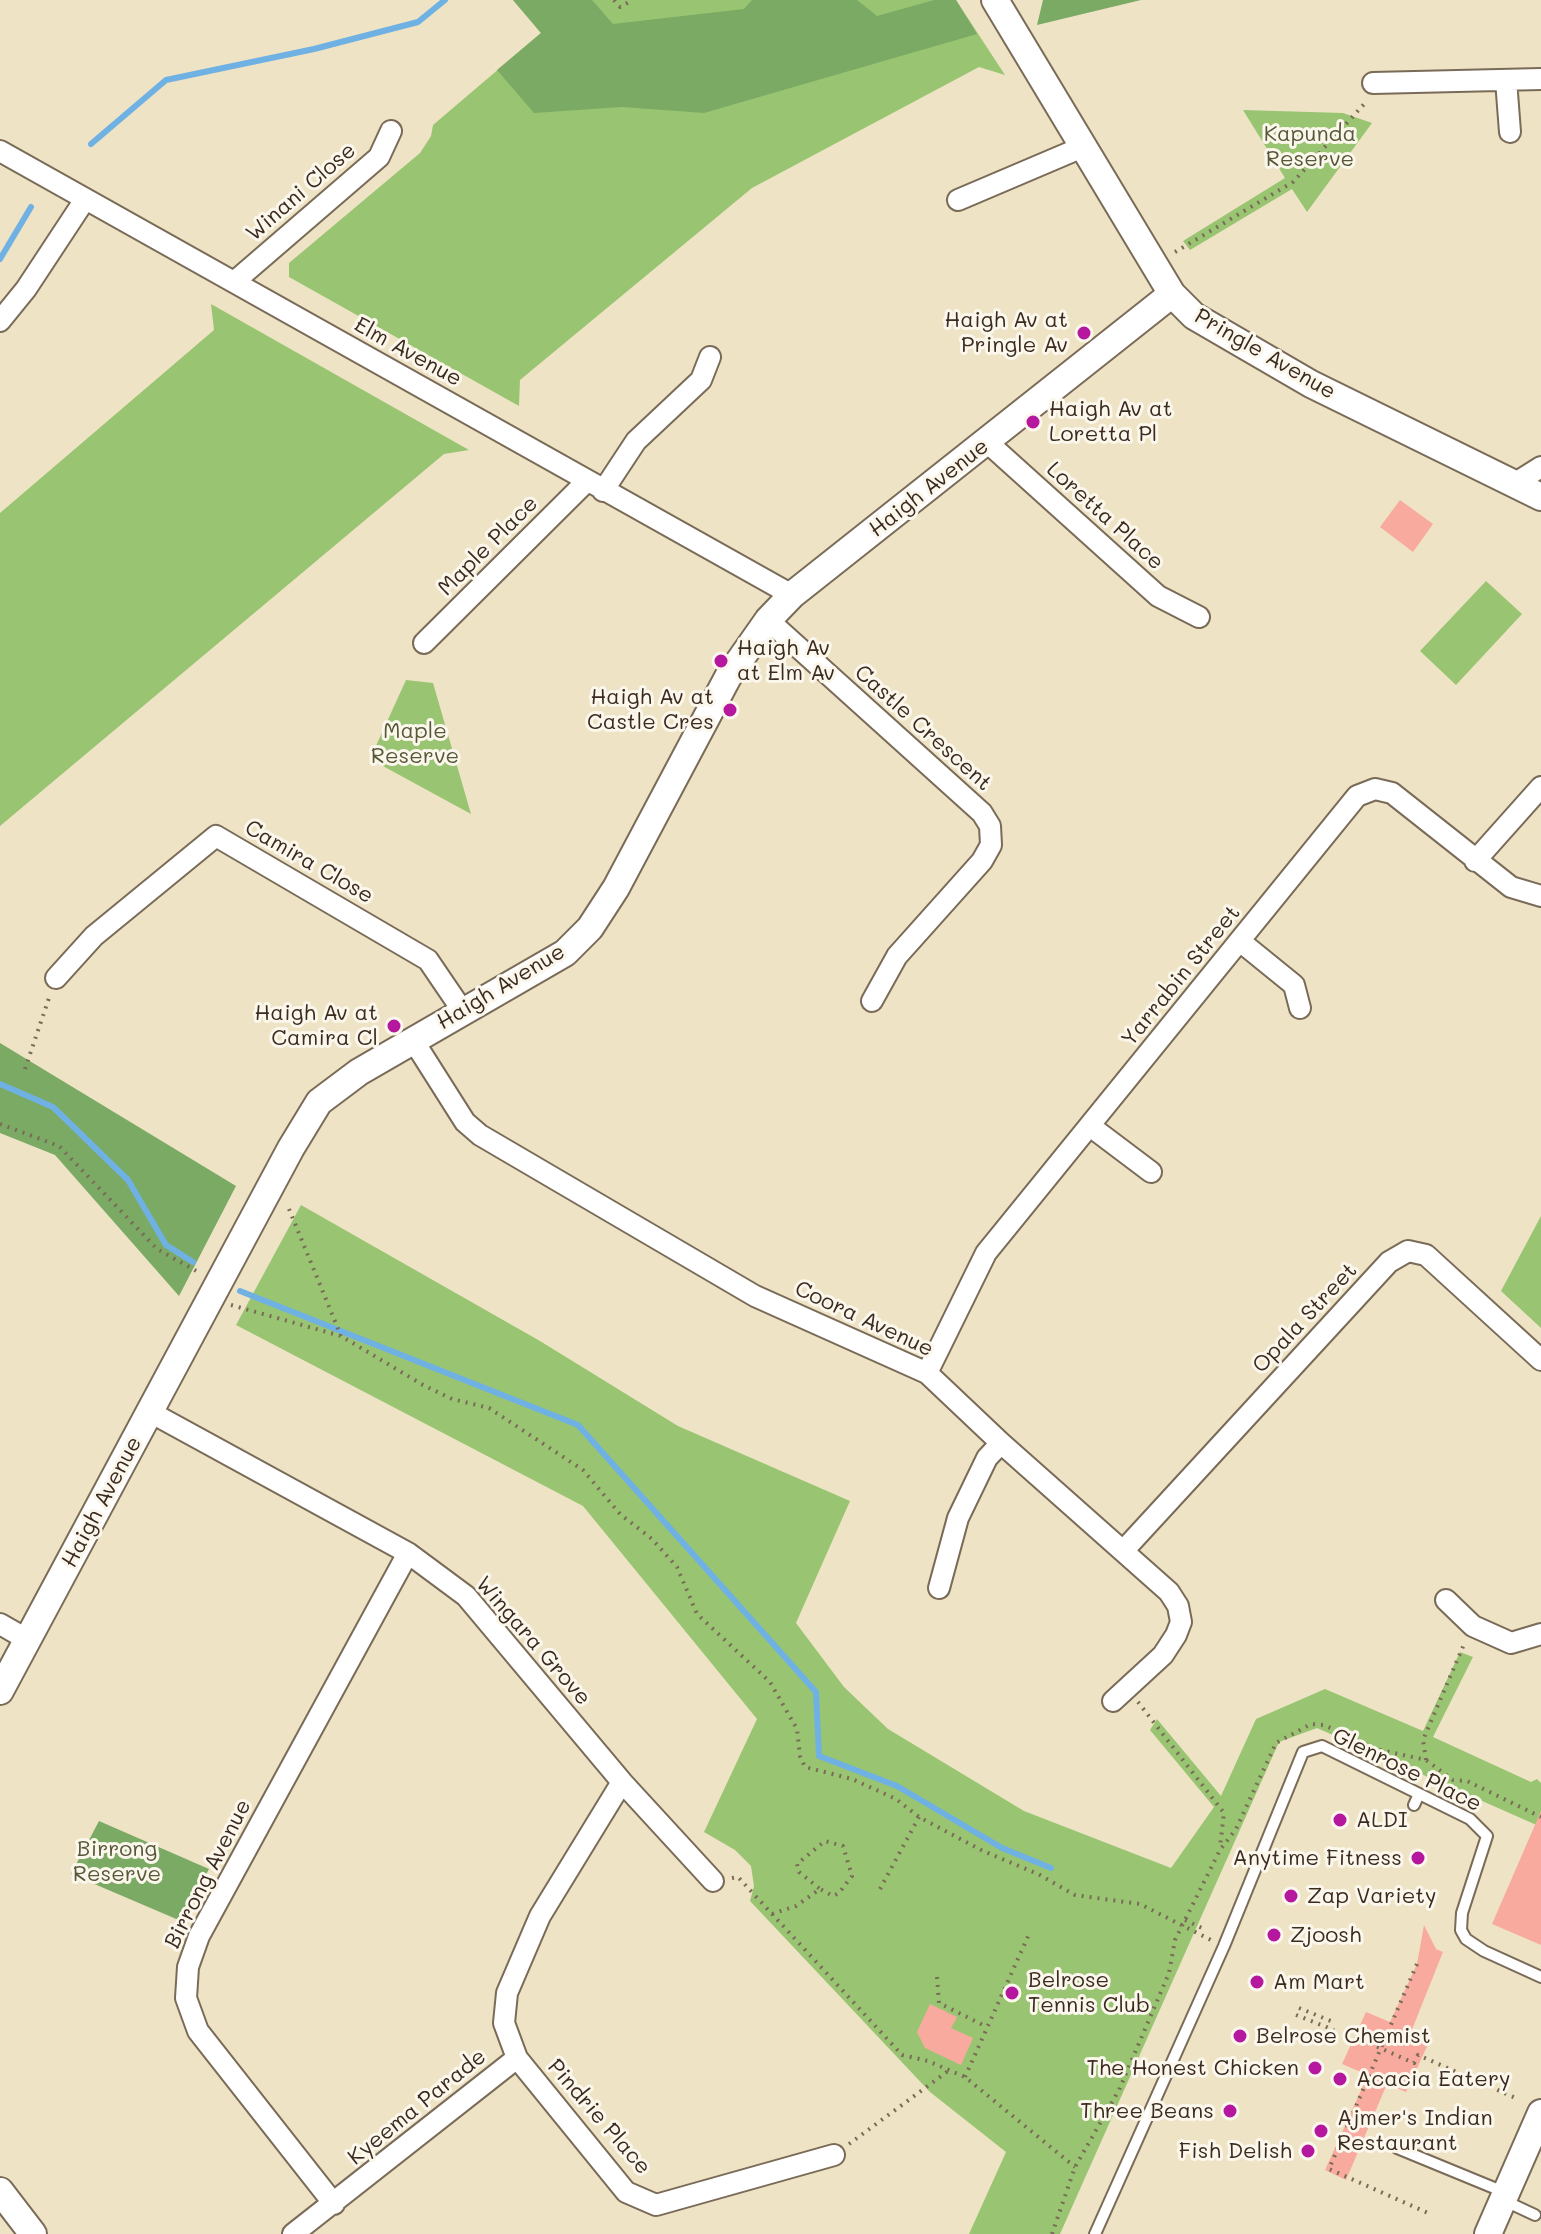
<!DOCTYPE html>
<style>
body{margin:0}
canvas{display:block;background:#eee3c5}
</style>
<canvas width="1541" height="2234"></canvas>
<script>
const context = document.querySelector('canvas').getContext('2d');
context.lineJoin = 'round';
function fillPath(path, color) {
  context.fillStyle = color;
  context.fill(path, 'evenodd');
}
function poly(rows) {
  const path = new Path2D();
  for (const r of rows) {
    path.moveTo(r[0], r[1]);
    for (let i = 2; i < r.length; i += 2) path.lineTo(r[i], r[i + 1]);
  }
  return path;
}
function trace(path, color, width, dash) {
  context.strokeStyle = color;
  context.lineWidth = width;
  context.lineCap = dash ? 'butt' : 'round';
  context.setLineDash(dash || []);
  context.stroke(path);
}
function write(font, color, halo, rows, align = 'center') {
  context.font = font + ' Mali,sans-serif';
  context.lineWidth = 6;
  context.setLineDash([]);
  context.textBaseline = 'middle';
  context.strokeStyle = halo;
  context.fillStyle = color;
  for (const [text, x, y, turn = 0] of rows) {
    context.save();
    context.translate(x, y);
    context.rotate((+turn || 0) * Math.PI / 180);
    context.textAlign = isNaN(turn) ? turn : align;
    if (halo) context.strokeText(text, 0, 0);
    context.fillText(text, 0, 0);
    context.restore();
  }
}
const green = poly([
 [513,0,956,0,1005,75,979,67,752,188,520,380,519,406,289,277,289,263,420,153,431,136,433,125,541,33],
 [1243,110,1343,113,1372,123,1307,212,1292,189,1190,250,1183,241,1285,178],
 [211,304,469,450,444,454,0,826,0,513,214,330],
 [1486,581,1522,614,1456,685,1420,651],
 [406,680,433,683,471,814,370,759],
 [301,1205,540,1341,678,1426,850,1501,796,1623,844,1687,888,1729,1024,1811,1171,1868,1214,1807,1150,1730,1157,1719,1221,1796,1256,1719,1325,1689,1423,1731,1460,1652,1473,1657,1433,1737,1531,1782,1537,1779,1541,1783,1541,1827,1317,1728,1279,1742,1060,2234,969,2234,1006,2152,930,2092,750,1901,754,1886,751,1866,735,1850,704,1832,757,1719,583,1506,236,1325],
 [1541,1216,1541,1328,1501,1291]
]);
const forest = poly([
 [513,0,592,0,613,24,744,9,752,0,857,0,877,16,934,0,956,0,977,34,704,113,622,107,534,113,497,70,541,33],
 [1043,0,1141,0,1037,25],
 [0,1043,236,1186,179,1296,55,1155,0,1133],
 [99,1821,209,1869,181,1921,71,1874]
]);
const stream = poly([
 [91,144,166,80,314,49,418,22,445,0],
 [0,259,31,207],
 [0,1084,53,1107,128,1180,166,1245,193,1262],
 [240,1291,578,1425,816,1692,819,1756,897,1786,1002,1848,1051,1868]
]);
const building = poly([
 [1400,500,1433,524,1413,552,1380,527],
 [1541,1811,1541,1945,1492,1924],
 [1424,1925,1436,1949,1443,1952,1411,2032,1430,2040,1406,2092,1387,2084,1346,2180,1325,2170,1368,2075,1342,2064,1366,2012,1390,2022,1417,1964],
 [930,2004,957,2017,951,2028,973,2038,961,2065,925,2048,917,2032]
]);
const path = poly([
 [614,0,620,7,633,0],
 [1175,252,1293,182,1366,102],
 [25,1069,50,995],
 [0,1124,59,1146,157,1249,200,1273],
 [289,1209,341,1336],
 [231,1305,341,1336,423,1385,452,1399,489,1408,583,1470,620,1514,652,1539,677,1567,697,1614,770,1682,797,1729,800,1756,805,1767,852,1779,896,1799,919,1817,983,1851,1038,1874,1075,1895,1140,1904,1211,1940],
 [1138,1702,1224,1813,1220,1847],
 [1426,1760,1423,1740,1465,1642],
 [732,1878,738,1877,902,2055,928,2061,965,2077,1075,2167],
 [880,1889,919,1817],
 [772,1914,796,1906,820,1889,833,1896,839,1893,852,1876,843,1846,825,1841,797,1864,799,1872,820,1889],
 [1185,1920,1206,1930],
 [1417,1964,1329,2169,1428,2213],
 [937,1977,939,2003,987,2027],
 [1299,2008,1336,2023],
 [1296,2015,1334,2030],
 [1355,2037,1414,2063,1418,2055,1518,2099],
 [965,2077,1030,1932],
 [849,2144,948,2071],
 [1052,2234,1075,2167,1119,2090,1169,1973,1175,1940,1220,1850,1236,1829,1276,1743,1311,1724,1324,1725,1376,1749,1426,1760,1453,1780,1467,1781,1541,1817]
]);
const service = poly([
 [1414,1805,1419,1794],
 [1397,2148,1504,2192],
 [1505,2201,1535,2215],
 [1095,2234,1224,1946,1303,1752,1322,1746,1470,1819,1487,1836,1462,1913,1461,1930,1466,1939,1484,1951,1541,1977]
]);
const minor = poly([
 [1506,80,1510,132],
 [1373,83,1541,79],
 [0,151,792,595],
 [958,200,1085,146],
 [234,282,379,157,391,131],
 [0,321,26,289,84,201],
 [987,442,1158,596,1199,617],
 [1514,484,1541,467],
 [603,491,636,441,701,380,710,357],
 [768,620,982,813,990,826,991,845,982,861,897,956,872,1001],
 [424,643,586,482],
 [1475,861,1541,787],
 [1241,942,1294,985,1300,1008],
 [56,978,94,936,216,836,428,960,462,1010],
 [413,1040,465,1122,480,1135,755,1296,927,1373,1001,1443,1169,1592,1178,1606,1181,1622,1176,1635,1163,1655,1113,1701],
 [1090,1126,1151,1172],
 [927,1373,986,1253,1357,796,1375,789,1392,793,1511,887,1541,896],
 [150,1412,408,1553,466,1596,622,1782,713,1881],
 [1124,1550,1389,1262,1408,1251,1426,1255,1541,1360],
 [939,1588,958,1518,987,1458,1001,1443],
 [1446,1600,1473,1626,1511,1643,1541,1634],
 [0,1624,28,1640],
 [517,2058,626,2192,656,2205,834,2155],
 [334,2204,198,2031,186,1998,188,1967,199,1936,408,1553],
 [293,2234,517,2058,504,2023,507,1993,540,1916,622,1782]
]);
const tertiary = poly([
 [995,0,1172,294,1194,316,1311,384,1541,497],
 [0,1691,291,1148,319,1102,359,1072,565,953,590,928,616,888,728,677,768,620,792,595,1172,294],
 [0,2191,33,2234],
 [1488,2234,1541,2113]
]);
const markers = [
 [1084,333,8,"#b5179e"],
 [1033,422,8,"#b5179e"],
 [721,661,8,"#b5179e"],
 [730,710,8,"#b5179e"],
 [394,1026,8,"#b5179e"],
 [1340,1820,8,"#b5179e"],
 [1418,1858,8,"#b5179e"],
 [1291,1896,8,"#b5179e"],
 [1274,1935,8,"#b5179e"],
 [1257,1982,8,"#b5179e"],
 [1012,1993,8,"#b5179e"],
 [1240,2036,8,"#b5179e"],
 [1315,2068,8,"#b5179e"],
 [1340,2079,8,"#b5179e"],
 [1230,2111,8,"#b5179e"],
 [1321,2131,8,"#b5179e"],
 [1308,2151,8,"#b5179e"]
];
const parkNames = [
 ["Kapunda",1310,134],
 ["Reserve",1310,159],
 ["Maple",415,731],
 ["Reserve",415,756],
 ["Birrong",117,1849],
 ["Reserve",117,1874]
];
const streetNames = [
 ["Winani Close",301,192,-41],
 ["Elm Avenue",408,352,29],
 ["Pringle Avenue",1265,354,30],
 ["Haigh Avenue",929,488,-38],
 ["Loretta Place",1105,516,42],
 ["Maple Place",488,546,-45],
 ["Castle Crescent",923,728,42],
 ["Camira Close",309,862,30],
 ["Yarrabin Street",1181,976,-51],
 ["Haigh Avenue",501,987,-31],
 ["Opala Street",1305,1318,-47],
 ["Coora Avenue",864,1319,25],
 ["Haigh Avenue",102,1502,-62],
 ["Wingara Grove",533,1641,49],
 ["Glenrose Place",1407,1770,26],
 ["Birrong Avenue",208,1874,-63],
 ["Kyeema Parade",417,2107,-39],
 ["Pindrie Place",599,2117,49]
];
const poiNames = [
 ["Haigh Av at",1068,320,"right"],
 ["Pringle Av",1068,345,"right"],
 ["Haigh Av at",1049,409],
 ["Loretta Pl",1049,434],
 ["Haigh Av",737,648],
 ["at Elm Av",737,673],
 ["Haigh Av at",714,697,"right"],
 ["Castle Cres",714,722,"right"],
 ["Haigh Av at",378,1013,"right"],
 ["Camira Cl",378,1038,"right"],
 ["ALDI",1356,1820],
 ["Anytime Fitness",1402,1858,"right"],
 ["Zap Variety",1307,1896],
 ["Zjoosh",1290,1935],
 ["Belrose",1028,1980],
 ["Tennis Club",1028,2005],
 ["Am Mart",1273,1982],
 ["Belrose Chemist",1256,2036],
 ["The Honest Chicken",1299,2068,"right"],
 ["Acacia Eatery",1356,2079],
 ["Three Beans",1214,2111,"right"],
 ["Ajmer's Indian",1337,2118],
 ["Restaurant",1337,2143],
 ["Fish Delish",1292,2151,"right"]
];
fillPath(green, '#99c572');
fillPath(forest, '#7aaa64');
trace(stream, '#70b1e4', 6);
fillPath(building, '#f9aa9e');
trace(service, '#7a6b58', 14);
trace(minor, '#7a6b58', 24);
trace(tertiary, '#7a6b58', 30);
trace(path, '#7a6b58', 4, [2, 6]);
trace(service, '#fff', 10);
trace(minor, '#fff', 20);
trace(tertiary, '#fff', 26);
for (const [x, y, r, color] of markers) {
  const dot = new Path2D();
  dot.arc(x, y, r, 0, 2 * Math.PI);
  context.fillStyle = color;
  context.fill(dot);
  trace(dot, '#fbf7ec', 3);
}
write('22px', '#575837', '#fbf7ec', parkNames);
write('22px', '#3b2a1e', '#fbf7ec', streetNames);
write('22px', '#3b2a1e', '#fbf7ec', poiNames, 'left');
</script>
